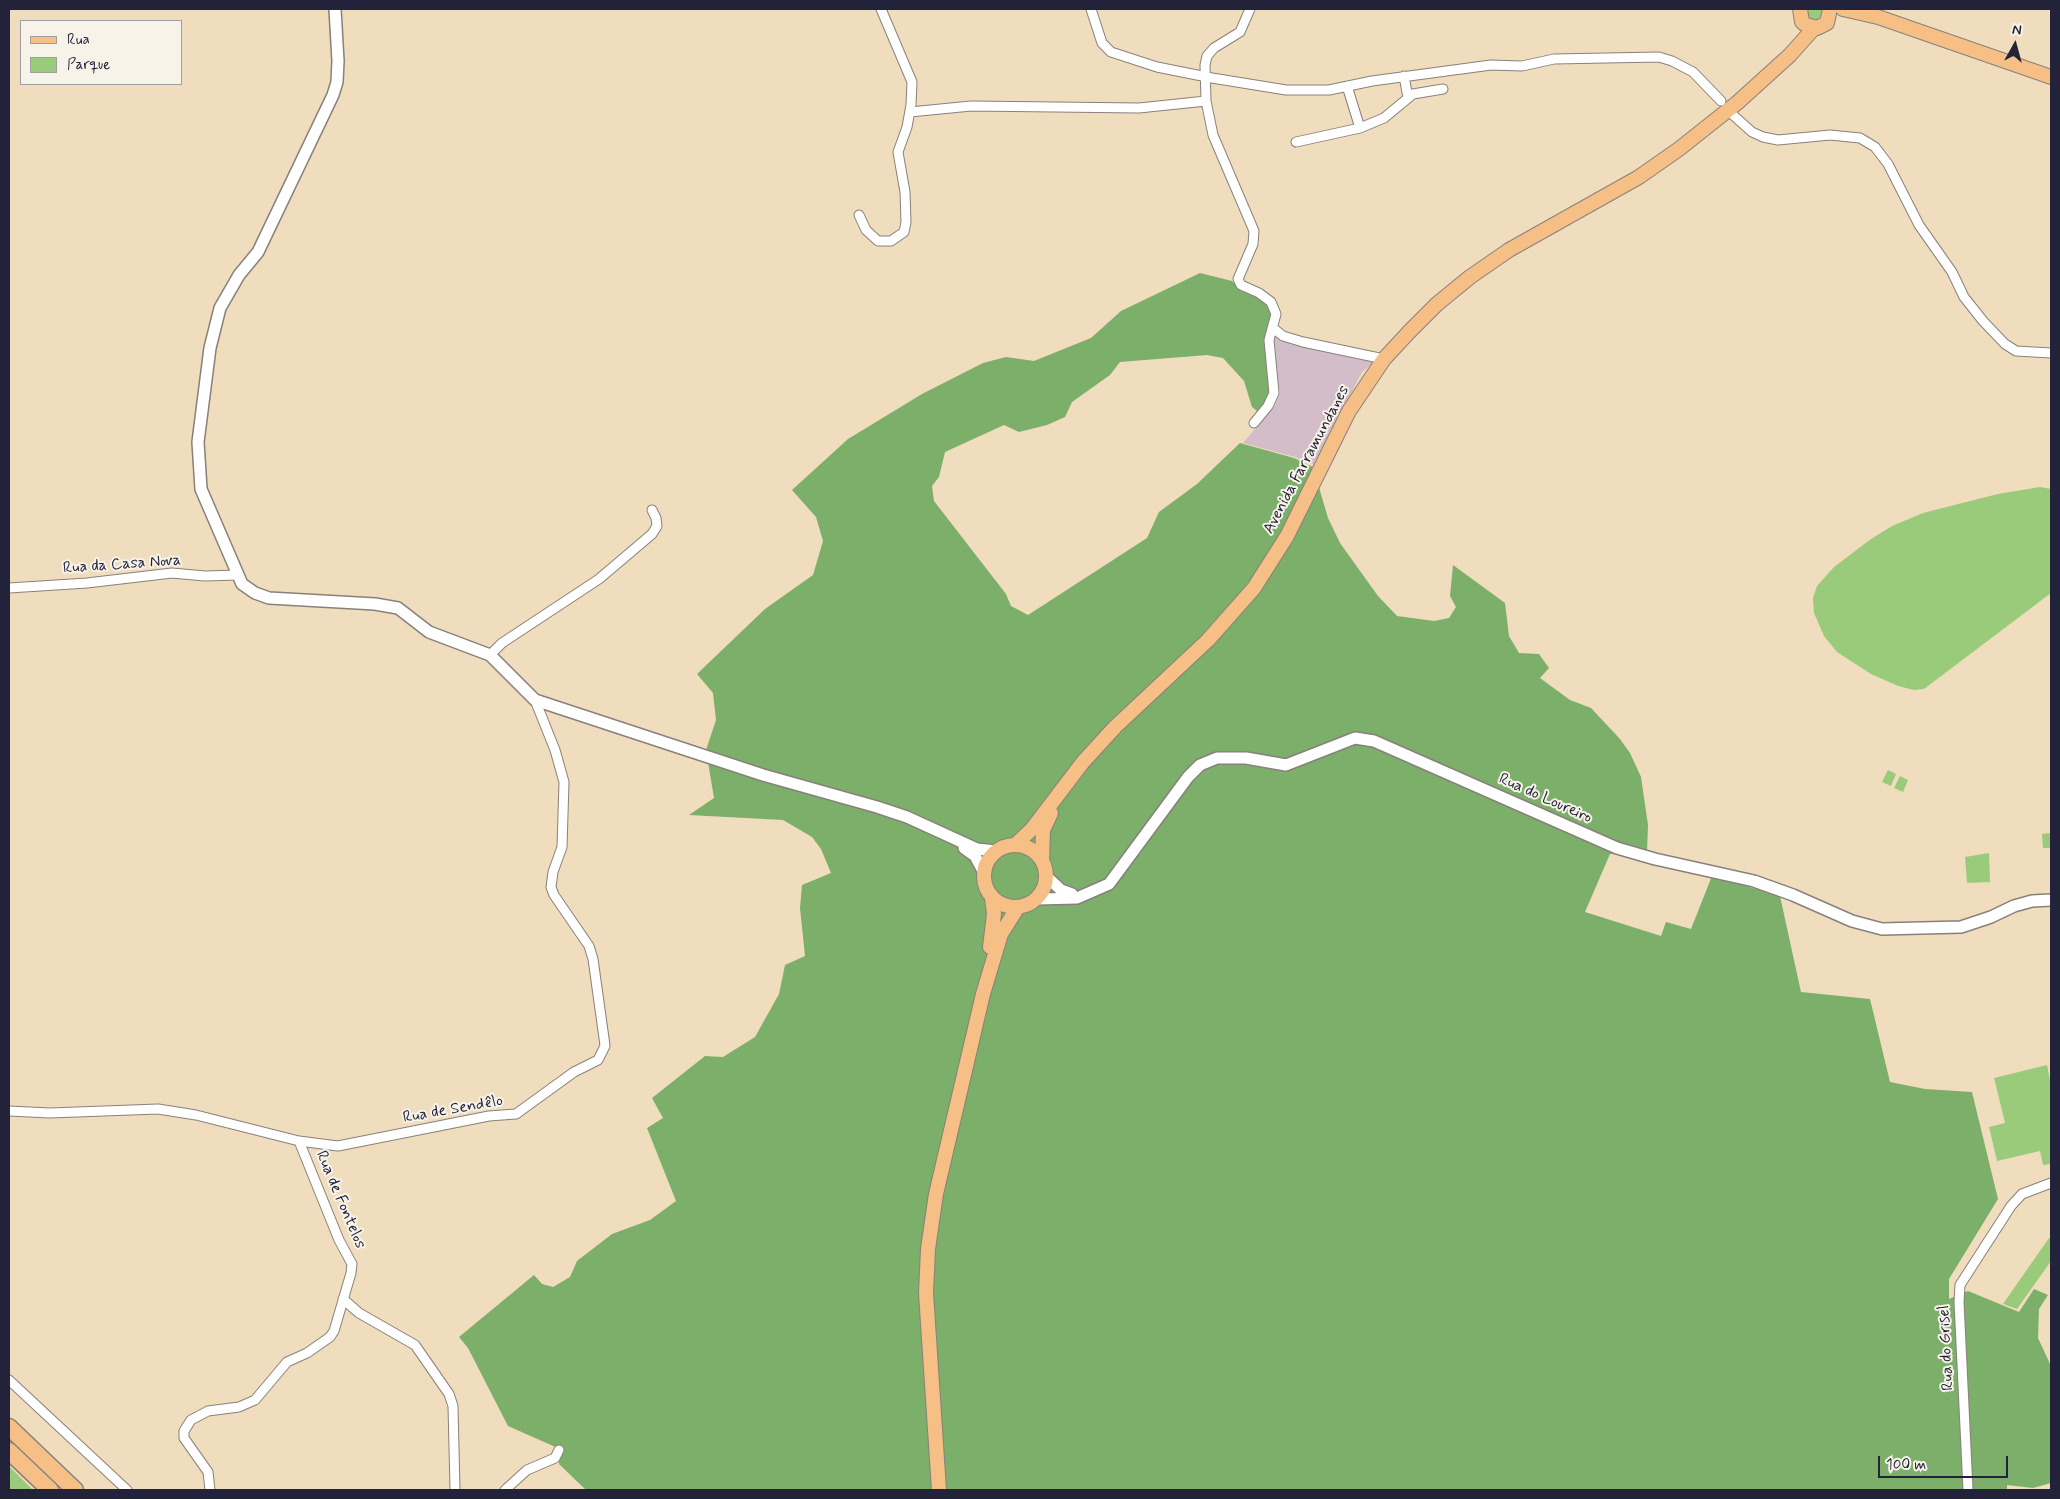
<!DOCTYPE html>
<meta charset="utf-8">
<style>
body{margin:0}
#map{position:relative;width:2060px;height:1499px;overflow:hidden;background:#f0ddbd;font-family:Mynerve,sans-serif}
canvas{display:block}
.frame{position:absolute;inset:0;border:10px solid #22223b;pointer-events:none}
.legend{position:absolute;left:20px;top:20px;width:162px;height:65px;box-sizing:border-box;background:#f7f3e8;border:1px solid #a29fa3;margin:0;padding:6px 9px;list-style:none;font-size:15px;color:#22223b}
.legend li{display:flex;align-items:center;gap:10px;height:25px}
.legend b{width:25px;border:1px solid #a29fa3}
.north{position:absolute;left:1990px;top:20px;width:50px;height:50px;-webkit-text-stroke:4px #f7f3e8;paint-order:stroke;rotate:7deg;font-size:14px;font-weight:700;line-height:20px;text-align:center;color:#22223b}
.north::after{content:'';display:block;margin:auto;width:18px;height:22px;background:#22223b;clip-path:polygon(50% 0,100% 100%,50% 72%,0 100%)}
.scale{position:absolute;left:1878px;top:1456px;width:130px;height:22px;box-sizing:border-box;border:2px solid #22223b;border-top:0;padding-left:6px;font-size:15px;line-height:18px;white-space:nowrap;color:#22223b;-webkit-text-stroke:4px #f7f3e8;paint-order:stroke}
</style>
<div id="map">
<canvas width="2060" height="1499"></canvas>
<div class="frame"></div>
<ul class="legend">
<li><b style="height:6px;background:#f5bf86"></b>Rua</li>
<li><b style="height:14px;background:#9acb7a"></b>Parque</li>
</ul>
<div class="north">N</div>
<div class="scale">100 m</div>
</div>
<script>
const context = document.querySelector('canvas').getContext('2d');
context.lineJoin = 'round';
function fillPath(path, color) {
  context.fillStyle = color;
  context.fill(path, 'evenodd');
}
function poly(rows) {
  const path = new Path2D();
  for (const r of rows) {
    if (r.length === 3) {
      path.moveTo(r[0] + r[2], r[1]);
      path.arc(r[0], r[1], r[2], 0, 2 * Math.PI);
      continue;
    }
    path.moveTo(r[0], r[1]);
    for (let i = 2; i < r.length; i += 2) path.lineTo(r[i], r[i + 1]);
  }
  return path;
}
function trace(path, color, width, dash) {
  context.strokeStyle = color;
  context.lineWidth = width;
  context.lineCap = dash ? 'butt' : 'round';
  context.setLineDash(dash || []);
  context.stroke(path);
}
function write(font, color, halo, rows, align = 'center') {
  context.font = font + ' Mynerve,sans-serif';
  context.lineWidth = 4;
  context.setLineDash([]);
  context.textBaseline = 'middle';
  context.strokeStyle = halo;
  context.fillStyle = color;
  for (const [text, x, y, turn = 0] of rows) {
    context.save();
    context.translate(x, y);
    context.rotate((+turn || 0) * Math.PI / 180);
    context.textAlign = isNaN(turn) ? turn : align;
    if (halo) context.strokeText(text, 0, 0);
    context.fillText(text, 0, 0);
    context.restore();
  }
}
const industrial = poly([
 [1274,330,1283,337,1380,357,1362,372,1314,465,1295,457,1243,443,1274,407,1280,394,1272,339]
]);
const green = poly([
 [1806,9,1822,9,1822,14,1817,20,1812,20,1807,16],
 [2040,487,2051,489,2051,593,1924,689,1914,690,1898,686,1871,674,1837,652,1824,636,1814,613,1813,598,1817,586,1834,567,1871,539,1892,526,1923,513,1998,494],
 [1888,770,1896,774,1891,786,1882,782],
 [1900,776,1908,780,1903,792,1894,788],
 [2051,833,2051,848,2043,848,2042,834],
 [1989,853,1990,882,1967,883,1965,857],
 [2047,1065,2051,1085,2051,1164,2043,1165,2040,1151,1997,1161,1989,1127,2005,1123,1994,1078],
 [2049,1238,2051,1239,2051,1261,2017,1309,2003,1304],
 [9,1466,33,1490,9,1490]
]);
const forest = poly([
 [1200,273,1232,281,1241,291,1256,296,1266,302,1271,311,1272,393,1264,408,1257,411,1252,407,1244,381,1223,358,1207,355,1120,362,1110,375,1072,402,1065,417,1047,425,1019,432,1004,425,945,452,939,477,932,486,934,501,1006,594,1011,606,1028,615,1147,538,1159,512,1197,484,1240,443,1294,458,1313,467,1328,518,1340,543,1378,596,1397,616,1434,621,1449,618,1456,607,1450,596,1453,565,1505,603,1509,636,1519,653,1539,654,1549,668,1540,678,1570,700,1591,708,1620,739,1630,753,1641,777,1648,825,1647,853,1610,854,1585,912,1661,936,1666,922,1691,929,1712,876,1780,896,1801,992,1870,999,1890,1082,1925,1089,1972,1092,1998,1199,1949,1279,1949,1299,1968,1291,2019,1312,2034,1289,2048,1295,2039,1309,2038,1338,2051,1366,2051,1483,2033,1488,2007,1485,2007,1490,586,1490,559,1464,560,1449,508,1426,468,1348,459,1337,534,1275,542,1284,553,1287,570,1277,577,1261,612,1234,650,1220,676,1201,647,1128,663,1118,652,1098,705,1056,723,1057,755,1037,779,994,785,965,805,956,800,908,802,885,831,873,821,849,812,837,783,820,689,815,714,798,706,750,716,720,713,693,697,674,765,609,813,575,823,541,816,517,792,490,848,439,922,394,983,363,1006,357,1034,361,1091,338,1121,311]
]);
const minor = poly([
 [1091,9,1102,43,1111,52,1157,67,1212,78,1286,90,1329,90,1372,81,1491,65,1522,66,1554,59,1659,57,1672,61,1693,72,1721,101],
 [1250,9,1240,32,1214,48,1207,56,1205,65,1206,101,1213,135,1254,231,1253,244,1238,279,1241,285,1259,293,1271,302,1276,314,1269,340,1274,393,1268,406,1254,423],
 [1404,76,1408,98],
 [1347,86,1360,128],
 [910,112,971,106,1139,108,1206,101],
 [1733,115,1752,132,1763,137,1778,140,1830,135,1860,138,1875,147,1888,164,1919,225,1952,272,1964,297,1983,321,2005,344,2016,351,2051,353],
 [1296,142,1360,128,1384,118,1413,94,1443,89],
 [859,215,866,230,878,241,891,241,904,232,906,222,905,192,898,152,907,127,911,105,912,82,881,9],
 [1273,328,1283,336,1303,342,1384,359],
 [9,588,87,583,172,573,205,576,238,575],
 [490,655,502,643,599,579,652,534,657,526,656,518,652,510],
 [9,1111,50,1113,158,1109,196,1115,299,1141,338,1146,489,1116,516,1114,574,1072,598,1060,605,1046,604,1038,593,959,589,946,554,895,551,887,553,872,562,847,564,782,555,750,535,700],
 [343,1299,359,1313,415,1345,449,1394,453,1406,455,1490],
 [9,1380,127,1490],
 [210,1490,208,1472,184,1438,184,1431,191,1420,208,1411,239,1407,255,1400,287,1362,307,1353,330,1337,334,1331,351,1273,352,1264,339,1240,299,1141],
 [505,1490,527,1470,555,1458,559,1450],
 [1968,1490,1959,1302,1960,1285,2011,1206,2022,1194,2051,1183]
]);
const tertiary = poly([
 [335,9,338,61,337,82,333,95,258,252,239,275,220,308,210,348,198,442,201,489,242,584,255,593,269,598,375,604,398,608,429,632,490,655,535,700,763,775,877,807,907,817,977,849,996,851],
 [964,848,975,856,984,873],
 [1046,876,1061,890,1072,894],
 [1036,899,1077,898,1109,884,1188,777,1200,765,1217,758,1246,758,1286,765,1355,738,1374,741,1617,848,1655,859,1754,881,1793,895,1852,921,1882,929,1961,927,1991,917,2014,906,2032,901,2051,900]
]);
const primary = poly([
 [1800,9,1802,22,1806,25,1817,28,1827,23,1830,9],
 [1843,9,1878,17,2051,77],
 [1015,845,1032,829,1083,762,1115,727,1208,640,1254,588,1287,536,1349,411,1384,359,1409,332,1437,304,1470,277,1509,250,1639,177,1679,149,1737,103,1790,55,1814,28],
 [1015,876,31],
 [1042,861,1043,830,1051,813],
 [990,947,994,914,992,898],
 [939,1490,926,1293,928,1249,936,1194,983,994,1001,934,1018,907]
]);
const motorway = poly([
 [9,1427,75,1490],
 [9,1451,50,1490]
]);
const streetNames = [
 ["Avenida Farramundanes",1307,460,-62],
 ["Rua da Casa Nova",122,565,-4],
 ["Rua do Loureiro",1545,799,24],
 ["Rua de Sendêlo",453,1110,-10],
 ["Rua de Fontelos",340,1200,67],
 ["Rua do Grisel",1947,1348,-93]
];
fillPath(industrial, '#d2bdc8');
fillPath(green, '#9acb7a');
fillPath(forest, '#7baf6a');
trace(minor, '#89807c', 11);
trace(tertiary, '#89807c', 14);
trace(primary, '#89807c', 16);
trace(motorway, '#89807c', 19);
trace(minor, '#fff', 9);
trace(tertiary, '#fff', 11);
trace(primary, '#f5bf86', 14);
trace(motorway, '#f5bf86', 16);
write('16px', '#22223b', '#f7f3e8', streetNames);
</script>
